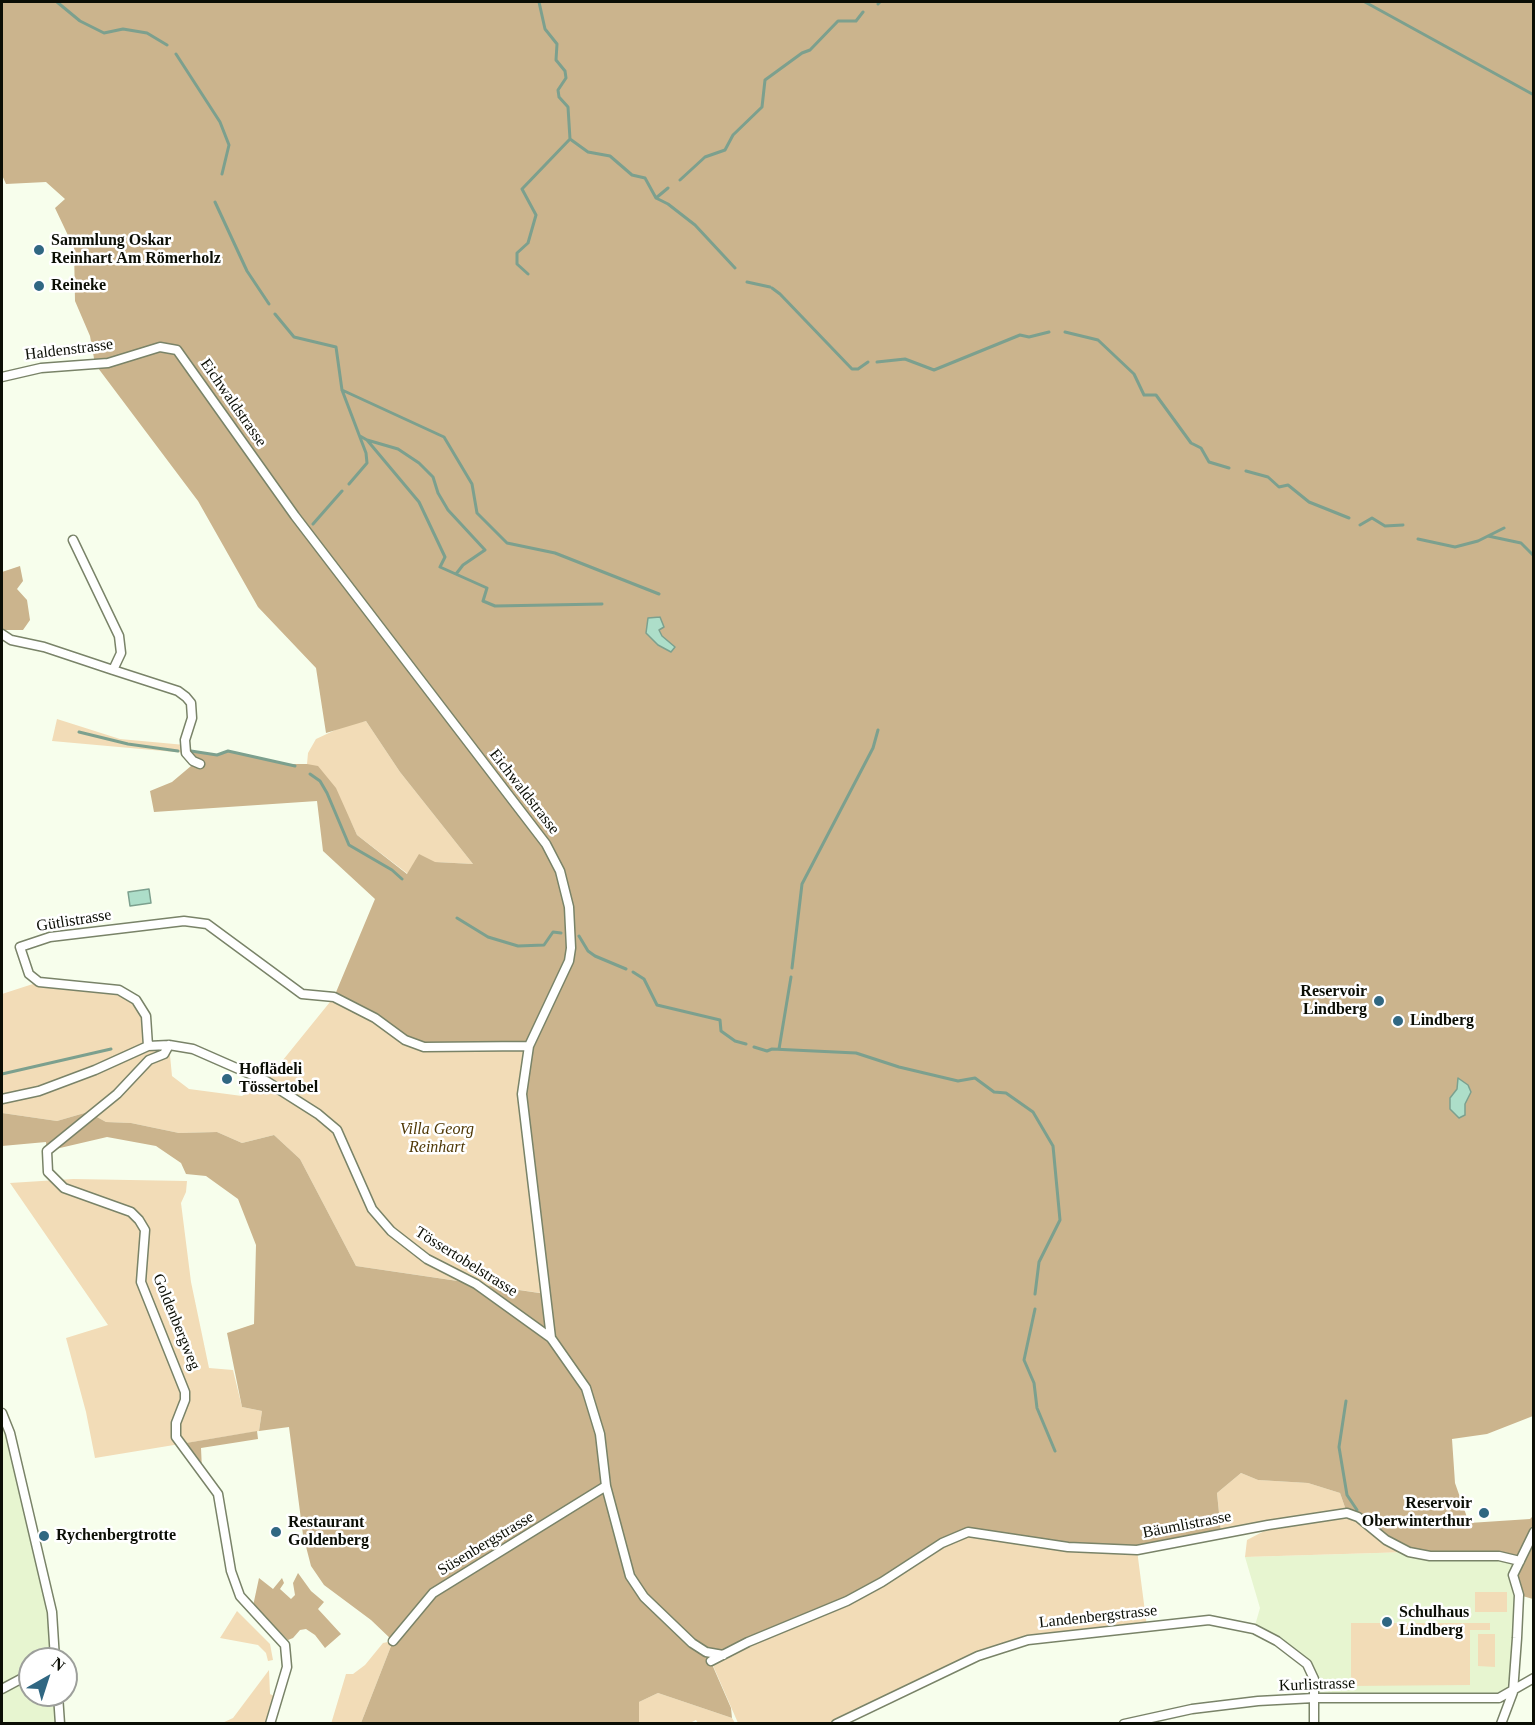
<!DOCTYPE html>
<meta charset="utf-8">
<style>
body{margin:0}
#map{position:relative;width:1535px;height:1725px;overflow:hidden;background:#f7feec;font-family:Georgia,serif}
canvas{display:block}
.frame{position:absolute;inset:0;border:3px solid #0b0e05;pointer-events:none}
.north{position:absolute;left:18px;top:1647px;width:60px;height:60px;box-sizing:border-box;background:#fff;border:2px solid #9d9f9b;border-radius:50%;rotate:39deg;font-size:16px;font-weight:700;line-height:24px;text-align:center;color:#0b0e05}
.north::after{content:'';display:block;margin:auto;width:21px;height:27px;background:#306782;clip-path:polygon(50% 0,100% 100%,50% 72%,0 100%)}
</style>
<div id="map">
<canvas width="1535" height="1725"></canvas>
<div class="frame"></div>
<div class="north">N</div>
</div>
<script>
const context = document.querySelector('canvas').getContext('2d');
context.lineJoin = 'round';
function fillPath(path, color) {
  context.fillStyle = color;
  context.fill(path, 'evenodd');
}
function poly(rows) {
  const path = new Path2D();
  for (const r of rows) {
    path.moveTo(r[0], r[1]);
    for (let i = 2; i < r.length; i += 2) path.lineTo(r[i], r[i + 1]);
  }
  return path;
}
function trace(path, color, width, dash) {
  context.strokeStyle = color;
  context.lineWidth = width;
  context.lineCap = dash ? 'butt' : 'round';
  context.setLineDash(dash || []);
  context.stroke(path);
}
function write(font, color, halo, rows, align = 'center') {
  context.font = font + ' Georgia,serif';
  context.lineWidth = 5;
  context.setLineDash([]);
  context.textBaseline = 'middle';
  context.strokeStyle = halo;
  context.fillStyle = color;
  for (const [text, x, y, turn = 0] of rows) {
    context.save();
    context.translate(x, y);
    context.rotate((+turn || 0) * Math.PI / 180);
    context.textAlign = isNaN(turn) ? turn : align;
    if (halo) context.strokeText(text, 0, 0);
    context.fillText(text, 0, 0);
    context.restore();
  }
}
const built = poly([
 [2,1413,52,1612,55,1659,30,1659,30,1695,58,1695,60,1723,2,1723],
 [1409,1552,1520,1561,1513,1692,1499,1698,1314,1698,1312,1671,1254,1629,1260,1608,1245,1557]
]);
const green = poly([
 [57,719,120,739,185,745,186,753,52,741],
 [366,721,400,772,473,864,435,862,408,874,357,835,351,822,307,764,308,753,316,739,346,725],
 [39,982,119,990,136,1000,146,1016,148,1046,169,1045,172,1076,189,1089,242,1096,266,1081,334,997,529,1046,547,1294,356,1266,300,1159,274,1135,242,1143,217,1132,179,1133,131,1123,106,1122,88,1112,57,1121,2,1113,2,994],
 [73,1179,187,1181,186,1192,181,1203,191,1282,209,1368,233,1370,242,1407,262,1411,259,1431,95,1458,86,1412,66,1338,108,1325,10,1183],
 [1241,1473,1258,1480,1308,1483,1340,1493,1347,1513,1409,1552,1245,1557,1247,1540,1266,1530,1268,1525,1221,1533,1217,1493],
 [962,1534,1137,1550,1147,1627,1028,1640,989,1651,836,1723,738,1723,711,1661],
 [1475,1592,1507,1592,1507,1612,1475,1612],
 [237,1611,270,1644,273,1660,268,1661,266,1653,258,1645,220,1638],
 [1351,1623,1490,1623,1490,1630,1470,1630,1470,1685,1351,1686],
 [1478,1634,1495,1634,1495,1667,1478,1666],
 [393,1641,361,1723,331,1724,346,1674,353,1674,365,1665,383,1643],
 [269,1670,270,1694,278,1698,270,1723,220,1724,233,1718],
 [658,1693,732,1718,735,1723,698,1723,696,1720,690,1723,639,1723,639,1702]
]);
const forest = poly([
 [2,2,1533,2,1533,1416,1487,1434,1452,1439,1455,1483,1469,1523,1530,1519,1533,1516,1533,1599,1519,1595,1513,1575,1520,1562,1409,1552,1347,1513,1340,1493,1308,1483,1258,1480,1241,1473,1217,1493,1221,1533,1137,1550,1068,1547,968,1532,882,1582,711,1662,731,1708,732,1718,658,1693,639,1702,639,1723,361,1723,393,1641,371,1620,324,1585,311,1566,303,1535,289,1427,259,1431,262,1411,242,1407,227,1333,254,1324,256,1245,238,1199,206,1176,186,1174,181,1163,156,1146,107,1137,47,1151,46,1142,2,1146,2,1113,57,1121,88,1112,106,1122,131,1123,179,1133,217,1132,242,1143,274,1135,300,1159,356,1266,546,1294,524,1122,529,1046,424,1047,334,997,375,899,323,851,317,801,154,812,150,791,172,782,191,766,191,751,217,755,228,751,283,764,307,764,318,766,336,788,357,835,407,874,419,854,435,862,473,864,400,772,366,721,326,733,316,668,258,607,198,501,95,364,90,336,75,301,74,248,55,208,65,199,46,182,6,184,2,175],
 [20,566,23,581,17,589,27,600,30,620,23,630,4,630,2,628,2,572],
 [257,1431,258,1439,201,1448,202,1470,180,1444],
 [298,1573,311,1591,324,1602,318,1609,341,1634,325,1648,315,1635,306,1629,300,1630,293,1638,288,1640,253,1606,259,1578,273,1589,282,1578,284,1583,280,1589,291,1599,295,1595,293,1583]
]);
const water = poly([
 [660,617,664,627,659,630,662,636,675,647,671,652,658,645,646,633,648,618,660,617],
 [149,889,151,903,130,906,128,892,149,889],
 [1458,1078,1468,1085,1471,1092,1465,1104,1465,1115,1459,1118,1450,1109,1450,1098,1457,1089,1458,1078]
]);
const stream = poly([
 [57,2,80,21,104,33,123,29,147,33,167,45],
 [539,2,545,29,557,44,556,60,565,71,566,78,558,90,559,97,568,107,570,139,588,152,610,156,632,175,645,178,656,198,668,204,695,225,735,268],
 [1365,2,1534,95],
 [878,4,880,2],
 [176,54,220,122,229,145,222,174],
 [680,180,705,157,725,150,733,135,762,107,765,80,802,53,810,50,838,21,856,21,863,12],
 [656,198,668,188],
 [215,202,247,271,269,304],
 [528,274,517,264,517,253,528,243,536,215,522,189,570,139],
 [747,282,770,287],
 [772,288,780,294,852,369,858,369,868,362],
 [275,314,294,337,336,347,342,390,366,453,367,463,349,484],
 [1065,332,1098,340,1134,374,1144,395,1156,395,1191,443,1201,448,1209,462,1229,468],
 [877,362,905,359,934,370,1020,335,1029,337,1049,332],
 [342,390,444,437,472,484,477,513,507,543,555,553,659,594],
 [360,436,367,440,419,502,445,557,440,567,487,588,483,601,495,606,602,604],
 [367,440,398,449,419,463,433,477,438,493,448,510,485,550,463,565,456,574],
 [1246,471,1268,477,1279,487,1288,485,1309,502,1349,518],
 [313,524,342,491],
 [1360,525,1372,518,1385,526,1403,525],
 [1488,536,1521,543,1534,556],
 [1418,539,1455,547,1478,541,1504,528],
 [79,732,128,744,178,751],
 [191,751,217,755,228,751,295,766],
 [310,774,320,781,327,793,349,845,392,870,402,879],
 [457,918,488,937,518,946,544,945,553,932,561,933],
 [579,936,588,951,595,956,626,969],
 [792,968,802,884,873,748,878,730],
 [633,972,644,979,657,1005,720,1020,721,1031,735,1041,746,1044],
 [754,1047,767,1051,772,1049,856,1053,899,1067,958,1081,975,1078,994,1092,1006,1093,1033,1112,1053,1146,1060,1220,1039,1262,1035,1294],
 [779,1049,791,977],
 [2,1074,111,1049],
 [1035,1309,1024,1360,1034,1383,1037,1408,1055,1451],
 [1346,1401,1339,1447,1347,1495,1357,1510]
]);
const minor = poly([
 [2,377,41,368,108,363,160,347,177,350,295,516,546,844,560,871,569,907,571,948,569,961,529,1046,522,1094,551,1338],
 [2,634,11,640,44,647,113,670,121,653,119,636,73,540],
 [113,670,178,691,186,697,191,703,192,718,185,740,186,753,193,761,200,764],
 [169,1045,164,1054,149,1060,117,1094,47,1151,48,1172,64,1188,131,1212,139,1220,145,1230,141,1282,185,1392,185,1400,176,1423,176,1437,218,1494,231,1571,240,1596,285,1645,287,1667,270,1724],
 [148,1046,146,1016,136,1000,119,990,39,982,29,974,20,947,50,937,184,921,207,924,302,994,334,997,375,1018,405,1040,424,1047,529,1046],
 [2,1099,39,1091,95,1070,148,1046,169,1045,193,1049,266,1081,318,1114,337,1130,372,1209,391,1231,427,1259,476,1284,551,1338,586,1388,600,1434,606,1486,630,1576,644,1597,692,1643,706,1652,723,1655],
 [2,1413,10,1433,52,1612,55,1659],
 [393,1641,433,1593,606,1486],
 [711,1661,748,1642,847,1601,882,1582,942,1543,968,1532,1068,1547,1137,1550,1268,1525,1347,1513,1358,1517,1386,1540,1409,1552,1430,1556,1499,1556,1520,1561],
 [2,1689,30,1674],
 [58,1695,60,1724],
 [836,1724,978,1656,1028,1640,1209,1620,1254,1629,1277,1641,1307,1664,1314,1679,1314,1724],
 [1124,1724,1192,1709,1258,1701,1314,1698,1499,1698,1534,1678],
 [1501,1724,1513,1692,1517,1638,1519,1595,1513,1575,1534,1532]
]);
const markers = [
 [39,250,6,"#306782"],
 [39,286,6,"#306782"],
 [1379,1001,6,"#306782"],
 [1398,1021,6,"#306782"],
 [227,1079,6,"#306782"],
 [1484,1513,6,"#306782"],
 [276,1532,6,"#306782"],
 [44,1536,6,"#306782"],
 [1387,1622,6,"#306782"]
];
const poiNames = [
 ["Sammlung Oskar",51,241],
 ["Reinhart Am Römerholz",51,259],
 ["Reineke",51,286],
 ["Reservoir",1367,992,"right"],
 ["Lindberg",1367,1010,"right"],
 ["Lindberg",1410,1021],
 ["Hoflädeli",239,1070],
 ["Tössertobel",239,1088],
 ["Reservoir",1472,1504,"right"],
 ["Oberwinterthur",1472,1522,"right"],
 ["Restaurant",288,1523],
 ["Goldenberg",288,1541],
 ["Rychenbergtrotte",56,1536],
 ["Schulhaus",1399,1613],
 ["Lindberg",1399,1631]
];
const streetNames = [
 ["Haldenstrasse",69,350,-7],
 ["Eichwaldstrasse",233,403,55],
 ["Eichwaldstrasse",524,792,52],
 ["Gütlistrasse",74,921,-9],
 ["Tössertobelstrasse",466,1262,32],
 ["Goldenbergweg",176,1322,68],
 ["Bäumlistrasse",1187,1525,-11],
 ["Süsenbergstrasse",486,1544,-31],
 ["Landenbergstrasse",1098,1617,-6],
 ["Kurlistrasse",1317,1685,-2]
];
const parkNames = [
 ["Villa Georg",437,1130],
 ["Reinhart",437,1148]
];
fillPath(built, '#e7f5d0');
fillPath(green, '#f2dcb7');
fillPath(forest, '#cbb48d');
fillPath(water, '#addec9');
trace(water, '#7ca08e', 1.5);
trace(stream, '#7ca08e', 3);
trace(minor, '#798368', 11);
trace(minor, '#fff', 8);
for (const [x, y, r, color] of markers) {
  const dot = new Path2D();
  dot.arc(x, y, r, 0, 2 * Math.PI);
  context.fillStyle = color;
  context.fill(dot);
  trace(dot, '#fff', 2);
}
write('bold 16px', '#0b0e05', '#fff', poiNames, 'left');
write('16px', '#0b0e05', '#fff', streetNames);
write('italic 16px', '#4f3805', '#fff', parkNames);
</script>
